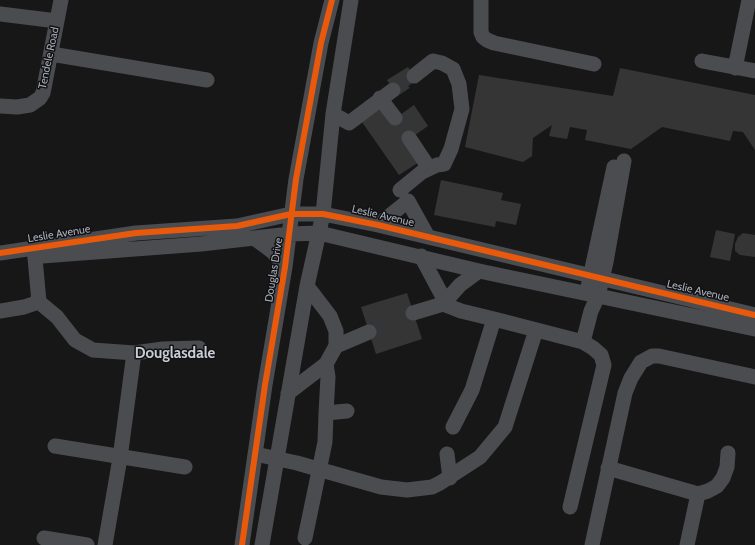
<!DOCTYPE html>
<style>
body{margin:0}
canvas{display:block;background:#171717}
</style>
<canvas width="755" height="545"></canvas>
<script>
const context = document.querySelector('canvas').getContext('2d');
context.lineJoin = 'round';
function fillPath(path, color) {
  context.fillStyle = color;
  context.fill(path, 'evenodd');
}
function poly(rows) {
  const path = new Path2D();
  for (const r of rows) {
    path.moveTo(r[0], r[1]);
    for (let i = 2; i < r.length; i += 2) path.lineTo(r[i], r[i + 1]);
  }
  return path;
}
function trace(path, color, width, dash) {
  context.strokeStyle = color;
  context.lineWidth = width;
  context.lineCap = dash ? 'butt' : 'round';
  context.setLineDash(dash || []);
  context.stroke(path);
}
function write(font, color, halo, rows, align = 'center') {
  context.font = font + ' Cabin,sans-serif';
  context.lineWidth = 3;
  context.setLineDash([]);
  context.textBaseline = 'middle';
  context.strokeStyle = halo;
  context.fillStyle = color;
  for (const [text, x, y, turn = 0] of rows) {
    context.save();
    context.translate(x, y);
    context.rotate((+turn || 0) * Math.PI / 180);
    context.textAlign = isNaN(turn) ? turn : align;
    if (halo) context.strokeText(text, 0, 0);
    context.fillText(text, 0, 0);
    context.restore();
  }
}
const building = poly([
 [408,67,417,80,396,94,387,80],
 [620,68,755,95,755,150,743,132,733,131,730,141,662,127,631,149,585,140,587,130,570,127,567,139,549,136,552,125,533,138,532,156,523,162,465,147,479,75,613,96],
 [414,105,428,126,405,142,419,162,399,175,362,122,381,108,390,122],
 [441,180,503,193,501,200,521,204,516,225,496,221,495,227,434,215],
 [716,230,735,234,730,261,710,257],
 [743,233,755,235,755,257,740,255,735,251,735,244,738,237],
 [407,293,422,339,376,354,361,307]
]);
const minorTunnel = poly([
 [393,90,414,76],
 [395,118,409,138],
 [369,332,413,313]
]);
const minor = poly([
 [481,0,481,32,483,37,487,40,494,43,594,64],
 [0,14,57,21],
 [51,54,207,80],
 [702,61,755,71],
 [735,68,749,0],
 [380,98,395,118],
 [0,106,17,107,30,105,40,98,43,93,61,0],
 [333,114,349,123,393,90],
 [409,138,429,168],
 [400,190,422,172,437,165,444,164,451,149,462,109,459,84,453,69,442,63,433,61,414,76],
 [378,225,408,201,428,237],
 [254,238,273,252,285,267],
 [0,253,136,233,237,226,291,214,323,214,378,225,755,315],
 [42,256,201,244,290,234,319,233,479,271,755,329],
 [421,256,445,301],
 [588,287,614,167],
 [39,302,57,317,75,340,93,350,134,353,163,349,199,348],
 [443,304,461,311,494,319],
 [0,311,24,307,39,302,34,247],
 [413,313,443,304,460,285,479,271],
 [583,342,591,311,598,296,606,262,624,161],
 [336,346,369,332],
 [288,393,326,364,336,346,336,331,330,316,307,286],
 [326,413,328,377,326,364],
 [453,427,472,390,494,319,583,342,593,348,601,355,604,365,570,507],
 [55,446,185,467],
 [255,454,297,463,381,487,407,490,432,487,440,483,480,457,505,427,536,330],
 [447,454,450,478],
 [608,468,698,494],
 [44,538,87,545],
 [305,538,325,442,326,413,347,411],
 [105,545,120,458,134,353],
 [242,545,265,385,285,267,296,179,321,43,332,0],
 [262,545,307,286,323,214,333,114,351,0],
 [592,545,625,393,631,378,641,362,652,356,659,356,755,377],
 [687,545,698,494,708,491,717,486,723,478,727,467,728,453]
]);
const cycleway = poly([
 [0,253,136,233,237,226,291,214,323,214,378,225,755,315],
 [242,545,265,385,285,267,296,179,321,43,332,0]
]);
const streetNames = [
 ["Tendele Road",49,58,-78],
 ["Leslie Avenue",383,216,13],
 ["Leslie Avenue",59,234,-9],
 ["Douglas Drive",274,270,-81],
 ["Leslie Avenue",698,291,13]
];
const districtNames = [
 ["Douglasdale",175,354]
];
fillPath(building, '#353536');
trace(minorTunnel, '#343537', 15, [15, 8]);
trace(minor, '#4b4c50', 15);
trace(cycleway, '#e8590c', 6);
write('11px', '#a8adb8', '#111113', streetNames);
write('bold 15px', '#c9ccd4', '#111113', districtNames);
</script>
